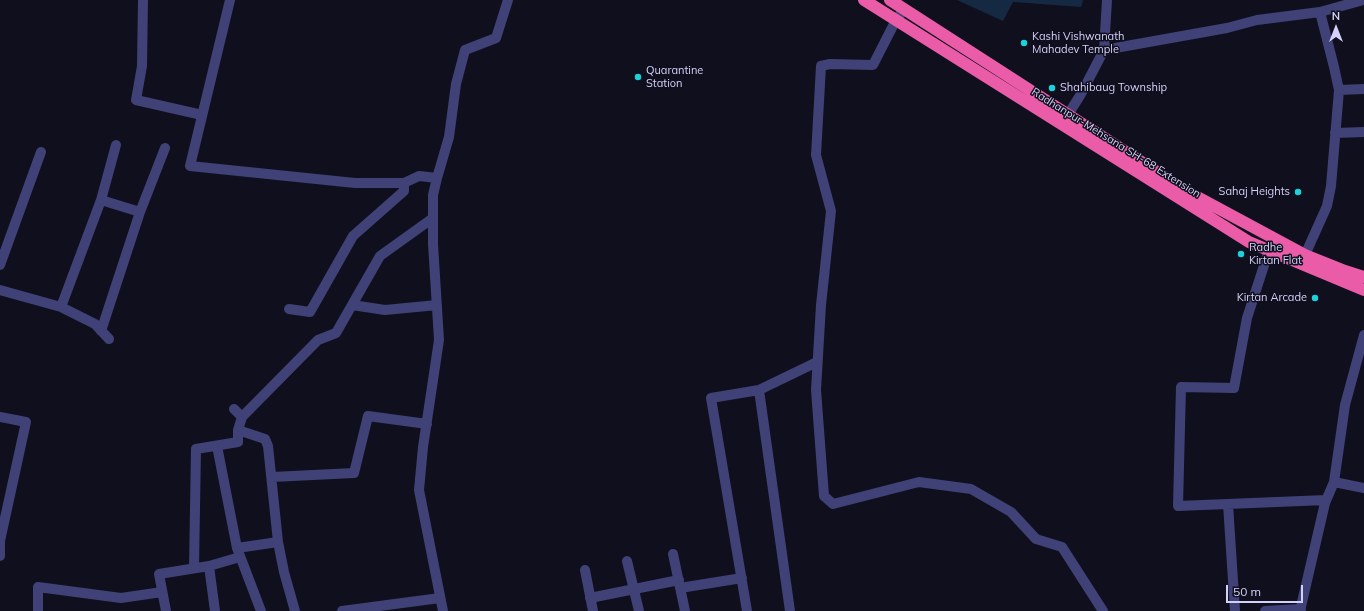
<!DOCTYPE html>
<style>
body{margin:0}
#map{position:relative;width:1364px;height:611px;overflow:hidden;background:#100f1e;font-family:Mulish,sans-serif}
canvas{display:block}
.north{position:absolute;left:1316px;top:8px;width:40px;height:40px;-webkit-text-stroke:3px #100f1e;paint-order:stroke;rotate:0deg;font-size:11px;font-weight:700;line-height:16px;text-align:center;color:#d3d1f9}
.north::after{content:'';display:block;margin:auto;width:14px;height:18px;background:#d3d1f9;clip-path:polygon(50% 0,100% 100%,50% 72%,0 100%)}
.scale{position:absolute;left:1226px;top:585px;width:77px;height:18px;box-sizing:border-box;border:2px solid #d3d1f9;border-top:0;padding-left:5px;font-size:12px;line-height:14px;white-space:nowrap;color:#d3d1f9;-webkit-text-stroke:3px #100f1e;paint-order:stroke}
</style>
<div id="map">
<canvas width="1364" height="611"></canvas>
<div class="north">N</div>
<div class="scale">50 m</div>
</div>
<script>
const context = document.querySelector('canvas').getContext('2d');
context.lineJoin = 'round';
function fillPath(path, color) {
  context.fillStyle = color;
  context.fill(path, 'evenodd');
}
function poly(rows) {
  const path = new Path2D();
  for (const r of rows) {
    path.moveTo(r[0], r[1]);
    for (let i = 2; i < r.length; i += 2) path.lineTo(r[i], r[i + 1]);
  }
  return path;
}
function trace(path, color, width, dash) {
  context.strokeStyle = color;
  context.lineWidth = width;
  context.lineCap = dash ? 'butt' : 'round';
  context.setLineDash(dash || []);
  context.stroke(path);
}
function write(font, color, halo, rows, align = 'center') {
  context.font = font + ' Mulish,sans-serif';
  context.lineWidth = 3;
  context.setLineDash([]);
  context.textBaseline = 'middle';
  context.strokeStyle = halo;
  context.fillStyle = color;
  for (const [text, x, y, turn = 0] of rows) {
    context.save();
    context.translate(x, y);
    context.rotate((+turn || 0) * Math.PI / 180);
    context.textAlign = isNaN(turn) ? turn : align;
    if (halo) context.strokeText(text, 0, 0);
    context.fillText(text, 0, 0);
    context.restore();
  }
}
const water = poly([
 [957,0,1083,0,1081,7,1013,2,1003,21]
]);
const minor = poly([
 [143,0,142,66,136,100,202,115],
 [230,0,190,166,355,183,404,183,419,176,437,178],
 [904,9,896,20,873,65,830,64,821,66,816,155,831,211,821,305,816,390,824,496,833,504,919,482,971,489,1011,512,1036,539,1062,547,1103,611],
 [1320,12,1334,67,1339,90],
 [1104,50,1227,28,1257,20,1320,12,1363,0],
 [1064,121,1081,94,1104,50,1107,0],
 [1335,133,1364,132],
 [101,200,116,145],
 [140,212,165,148],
 [1269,250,1247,318,1234,388,1181,387,1178,506,1326,500],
 [1305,255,1327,206,1331,186,1339,90,1364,89],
 [0,265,41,152],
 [0,290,61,307,95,324,109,339],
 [352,305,385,310,437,305],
 [61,307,101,200,140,212,101,331],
 [289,309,310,312,353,236,404,191,404,183],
 [759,390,817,362],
 [234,409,242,417],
 [0,417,26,422,0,541,0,556],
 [217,446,237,548],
 [272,477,354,473,368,416,427,424],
 [1334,482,1364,488],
 [1228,504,1235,611],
 [673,554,685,611],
 [627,561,639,611],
 [194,568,196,449,238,442,238,430],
 [585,570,593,611],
 [680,588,742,578],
 [590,598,679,580],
 [38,611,38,587,121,598,162,592],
 [166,611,159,574,209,566],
 [215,611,209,566,240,557],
 [261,611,237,548,278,542],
 [295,611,284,572,278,542,268,446,265,439,238,430,242,417,318,340,336,333,380,256,433,218],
 [342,611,440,598],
 [443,611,419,490,423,447,439,340,433,244,433,195,437,178,449,137,456,84,465,50,496,38,508,0],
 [747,611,711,398,759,390,790,611],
 [1265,611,1301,609],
 [1300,611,1325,503,1334,482,1345,405,1364,335]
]);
const highway = poly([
 [864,0,1249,242,1364,290],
 [890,0,1188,192,1305,255,1345,271,1364,277]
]);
const markers = [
 [1024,43,4,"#1cd2da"],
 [638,77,4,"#1cd2da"],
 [1052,88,4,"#1cd2da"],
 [1298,192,4,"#1cd2da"],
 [1241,254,4,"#1cd2da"],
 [1315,298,4,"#1cd2da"]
];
const poiNames = [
 ["Kashi Vishwanath",1032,37],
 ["Mahadev Temple",1032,50],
 ["Quarantine",646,71],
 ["Station",646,84],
 ["Shahibaug Township",1060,88],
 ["Sahaj Heights",1290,192,"right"],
 ["Radhe",1249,248],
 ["Kirtan Flat",1249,261],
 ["Kirtan Arcade",1307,298,"right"]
];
const streetNames = [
 ["Radhanpur-Mehsana SH-68 Extension",1116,143,32]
];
fillPath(water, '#152942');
trace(minor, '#404177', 10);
trace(highway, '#ea5ca8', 12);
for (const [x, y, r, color] of markers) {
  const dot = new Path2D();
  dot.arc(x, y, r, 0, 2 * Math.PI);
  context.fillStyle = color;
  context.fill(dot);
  trace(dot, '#100f1e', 1.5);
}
write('11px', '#d3d1f9', '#100f1e', poiNames, 'left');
write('11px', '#d3d1f9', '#100f1e', streetNames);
</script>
